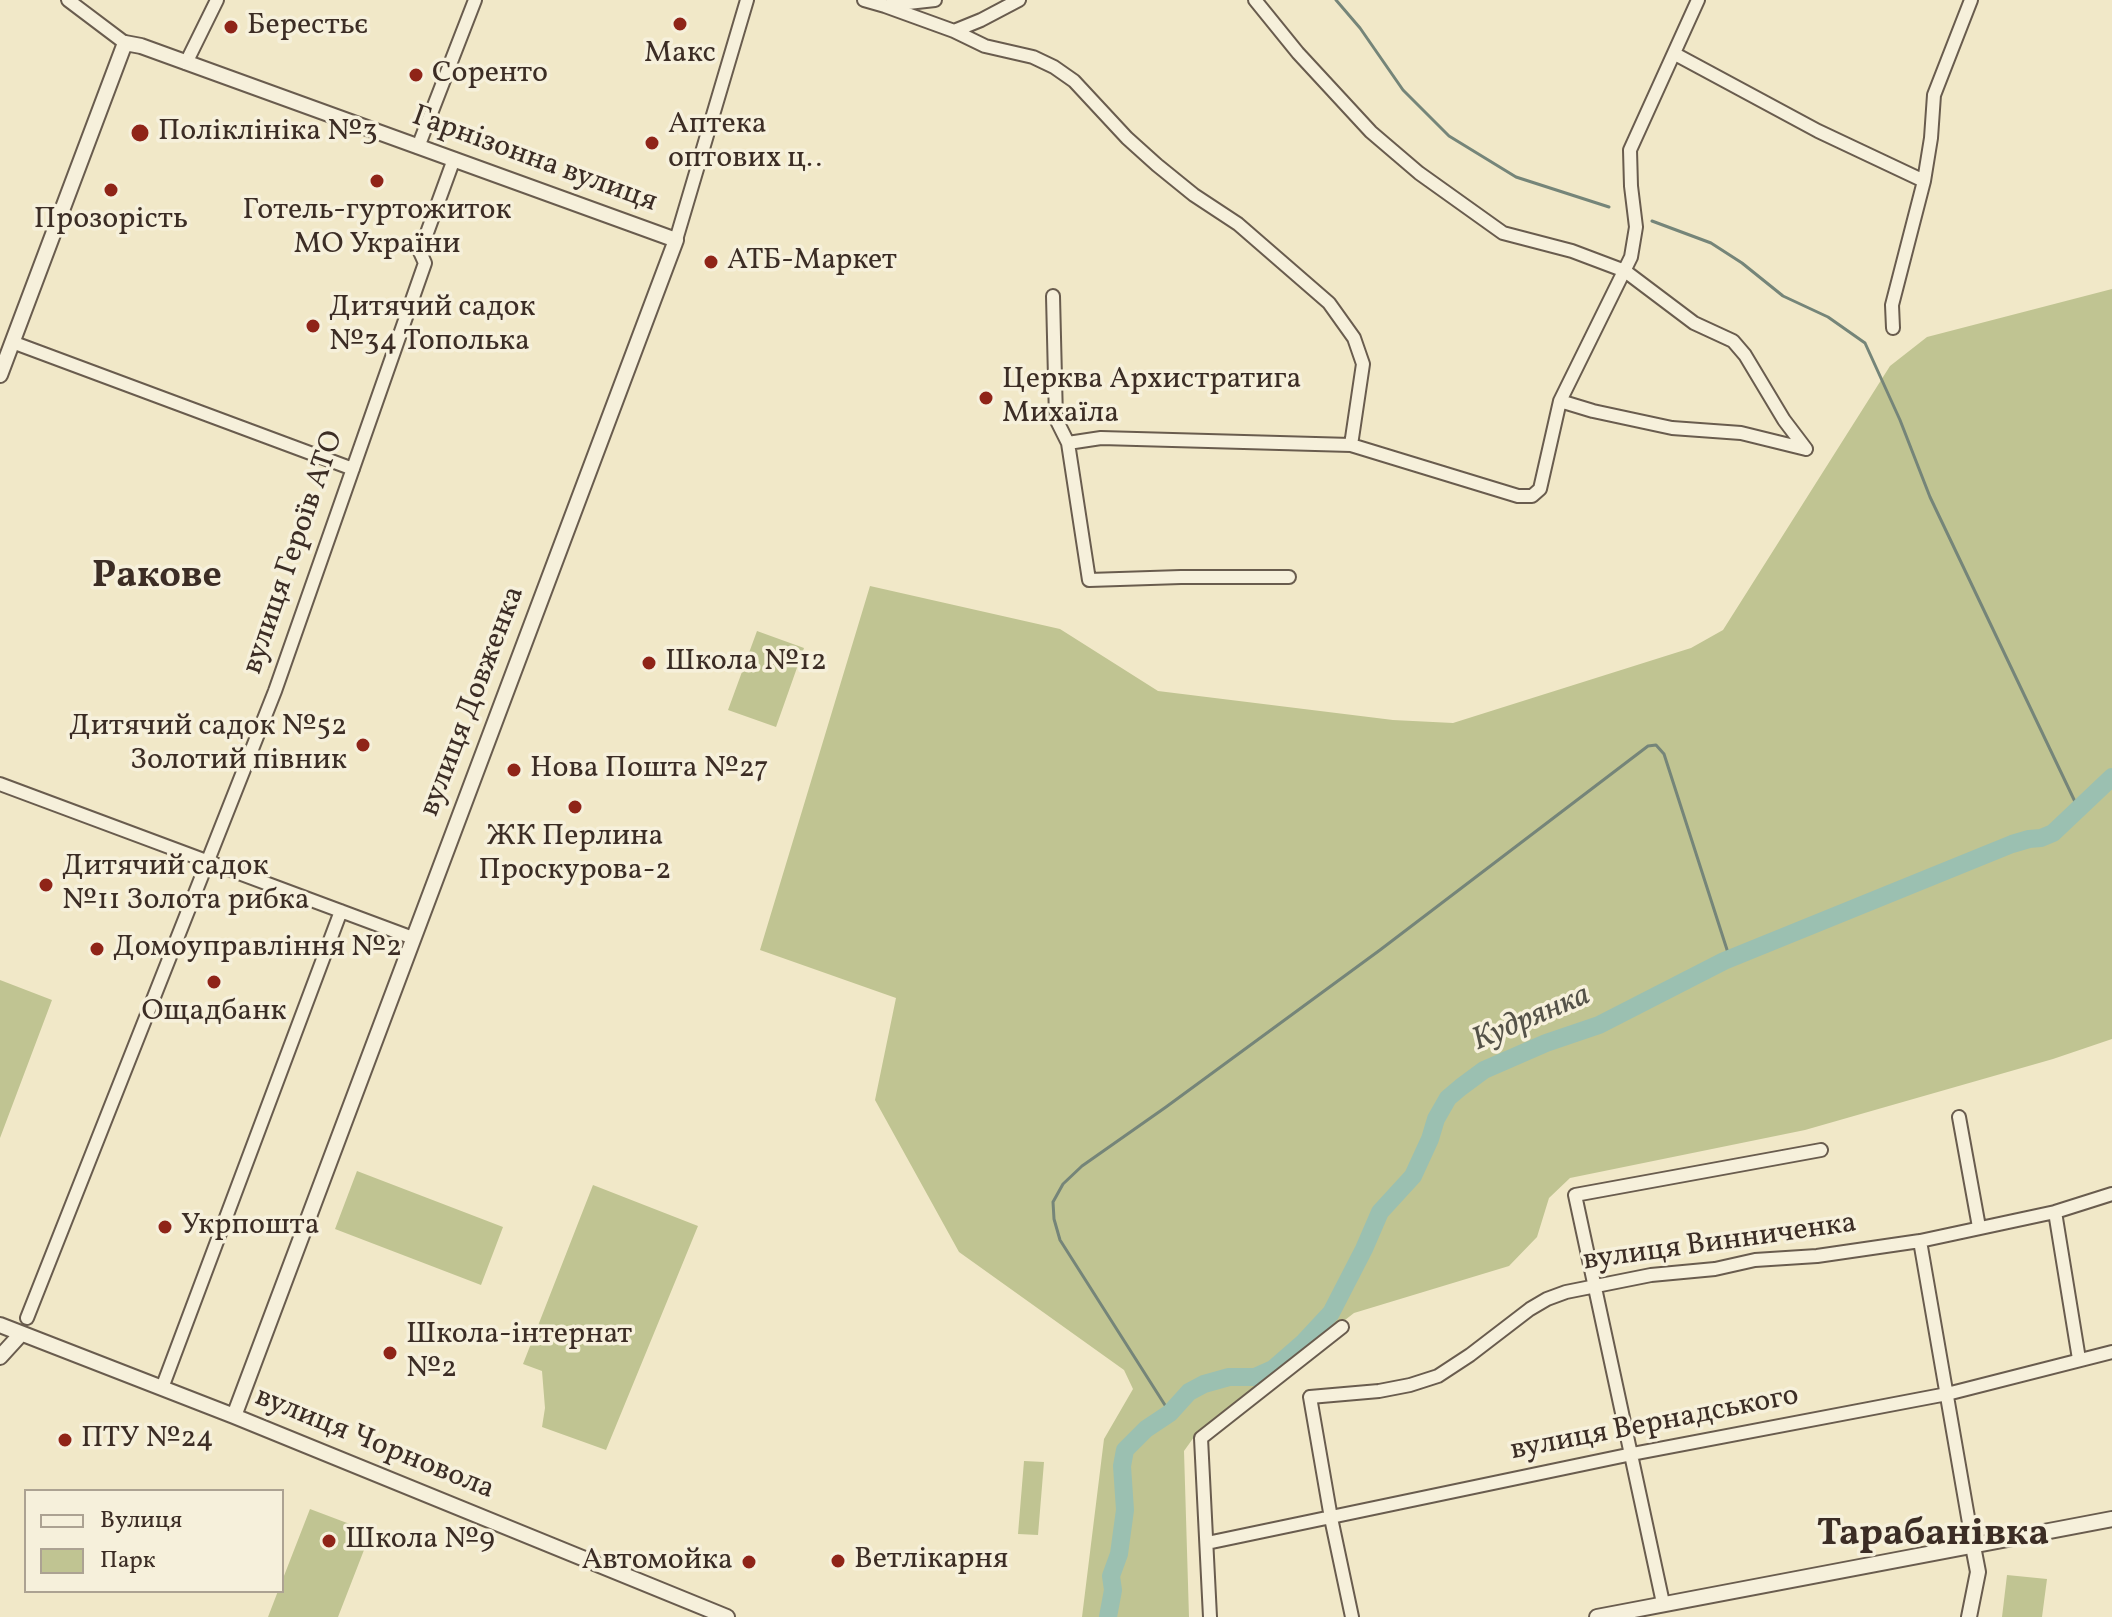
<!DOCTYPE html>
<meta charset="utf-8">
<style>
body{margin:0}
#map{position:relative;width:2112px;height:1617px;overflow:hidden;background:#f1e8c8;font-family:Vollkorn,serif}
canvas{display:block}
.legend{position:absolute;left:24px;top:1489px;width:260px;height:104px;box-sizing:border-box;background:#f6f0db;border:2px solid #aca292;margin:0;padding:10px 14px;list-style:none;font-size:24px;color:#3c2d25}
.legend li{display:flex;align-items:center;gap:16px;height:40px}
.legend b{width:40px;border:2px solid #aca292}
</style>
<div id="map">
<canvas width="2112" height="1617"></canvas>
<ul class="legend">
<li><b style="height:10px;background:#f6f0db"></b>Вулиця</li>
<li><b style="height:22px;background:#c0c492"></b>Парк</li>
</ul>
</div>
<script>
const context = document.querySelector('canvas').getContext('2d');
context.lineJoin = 'round';
function fillPath(path, color) {
  context.fillStyle = color;
  context.fill(path, 'evenodd');
}
function poly(rows) {
  const path = new Path2D();
  for (const r of rows) {
    path.moveTo(r[0], r[1]);
    for (let i = 2; i < r.length; i += 2) path.lineTo(r[i], r[i + 1]);
  }
  return path;
}
function trace(path, color, width, dash) {
  context.strokeStyle = color;
  context.lineWidth = width;
  context.lineCap = dash ? 'butt' : 'round';
  context.setLineDash(dash || []);
  context.stroke(path);
}
function write(font, color, halo, rows, align = 'center') {
  context.font = font + ' Vollkorn,serif';
  context.lineWidth = 7;
  context.setLineDash([]);
  context.textBaseline = 'middle';
  context.strokeStyle = halo;
  context.fillStyle = color;
  for (const [text, x, y, turn = 0] of rows) {
    context.save();
    context.translate(x, y);
    context.rotate((+turn || 0) * Math.PI / 180);
    context.textAlign = isNaN(turn) ? turn : align;
    if (halo) context.strokeText(text, 0, 0);
    context.fillText(text, 0, 0);
    context.restore();
  }
}
const green = poly([
 [2112,289,2112,1039,2053,1059,1805,1130,1570,1178,1549,1198,1537,1237,1509,1266,1354,1313,1194,1437,1184,1451,1189,1617,1082,1617,1104,1439,1133,1389,1124,1370,959,1252,875,1100,896,998,760,950,870,586,1060,629,1158,691,1393,720,1453,723,1691,648,1723,630,1890,366,1927,337],
 [757,631,804,648,776,727,728,710],
 [0,980,52,1000,0,1138],
 [357,1171,503,1227,481,1285,335,1229],
 [593,1185,698,1226,606,1450,542,1427,545,1408,542,1371,523,1364],
 [1024,1461,1044,1462,1038,1535,1018,1534],
 [310,1509,371,1532,338,1617,268,1617,278,1591,282,1591,282,1581],
 [2007,1575,2047,1579,2042,1617,2002,1617]
]);
const stream = poly([
 [1336,0,1360,28,1403,90,1449,136,1516,177,1609,207],
 [1652,221,1711,243,1742,263,1783,296,1828,317,1865,343,1900,420,1930,497,2078,808],
 [1170,1413,1060,1240,1054,1219,1053,1202,1063,1184,1082,1166,1166,1107,1380,950,1648,746,1656,745,1664,754,1730,959]
]);
const river = poly([
 [1108,1617,1113,1590,1111,1576,1119,1554,1125,1510,1122,1466,1125,1450,1146,1429,1170,1413,1189,1392,1204,1384,1229,1377,1255,1377,1273,1369,1304,1342,1331,1313,1364,1249,1380,1212,1413,1176,1430,1139,1436,1119,1448,1098,1461,1087,1484,1070,1546,1043,1599,1025,1724,961,2012,844,2029,839,2041,838,2053,833,2112,777]
]);
const minor = poly([
 [68,0,125,43],
 [864,0,885,6,954,31,985,46,1033,57,1054,67,1074,81,1127,138,1157,165,1194,195,1238,224,1329,303,1354,338,1363,364,1351,445,1518,496,1532,496,1540,489,1560,401,1631,257,1636,227,1631,186,1630,150,1698,0],
 [1255,0,1298,53,1371,132,1419,173,1503,233,1572,251,1625,271,1694,323,1733,341,1745,355,1784,420,1806,449],
 [890,5,935,0],
 [954,31,981,20,1019,0],
 [1675,54,1818,131,1924,181],
 [186,63,217,0],
 [418,147,475,0],
 [676,240,747,0],
 [1053,296,1056,419,1068,443,1089,580,1181,577,1289,577],
 [1893,328,1892,305,1924,181,1931,138,1934,95,1971,0],
 [12,342,353,469],
 [1560,401,1593,411,1672,428,1741,433,1806,449],
 [1068,443,1101,438,1351,445],
 [0,784,413,938],
 [1959,1117,1979,1227],
 [2055,1212,2079,1359],
 [1920,1241,1973,1546],
 [27,1318,275,691,425,263,420,252,454,159],
 [162,1388,341,911],
 [1207,1543,1632,1454,1947,1394,2112,1352],
 [1663,1603,1575,1195,1821,1150],
 [1210,1617,1201,1438,1342,1327],
 [1352,1617,1331,1518,1310,1397,1379,1391,1410,1385,1438,1376,1470,1355,1530,1309,1547,1299,1566,1292,1651,1275,1715,1269,1755,1260,1817,1256,1920,1241,2055,1212,2112,1194]
]);
const tertiary = poly([
 [0,375,125,43,141,46,676,240,234,1416],
 [0,1325,234,1416,727,1617],
 [0,1357,21,1334],
 [1597,1617,2112,1519],
 [1969,1617,1978,1572,1973,1546]
]);
const markers = [
 [680,24,8,"#8f2418"],
 [231,27,8,"#8f2418"],
 [416,75,8,"#8f2418"],
 [140,133,10,"#8f2418"],
 [652,143,8,"#8f2418"],
 [377,181,8,"#8f2418"],
 [111,190,8,"#8f2418"],
 [711,262,8,"#8f2418"],
 [313,326,8,"#8f2418"],
 [986,398,8,"#8f2418"],
 [649,663,8,"#8f2418"],
 [363,745,8,"#8f2418"],
 [514,770,8,"#8f2418"],
 [575,807,8,"#8f2418"],
 [46,885,8,"#8f2418"],
 [97,949,8,"#8f2418"],
 [214,982,8,"#8f2418"],
 [165,1227,8,"#8f2418"],
 [390,1353,8,"#8f2418"],
 [65,1440,8,"#8f2418"],
 [329,1541,8,"#8f2418"],
 [838,1561,8,"#8f2418"],
 [749,1562,8,"#8f2418"]
];
const poiNames = [
 ["Берестьє",247,27],
 ["Макс",680,55,"center"],
 ["Соренто",432,75],
 ["Аптека",668,126],
 ["оптових ц‥",668,160],
 ["Поліклініка №3",158,133],
 ["Готель-гуртожиток",377,212,"center"],
 ["МО України",377,246,"center"],
 ["Прозорість",111,221,"center"],
 ["АТБ-Маркет",727,262],
 ["Дитячий садок",329,309],
 ["№34 Тополька",329,343],
 ["Церква Архистратига",1002,381],
 ["Михаїла",1002,415],
 ["Школа №12",665,663],
 ["Дитячий садок №52",347,728,"right"],
 ["Золотий півник",347,762,"right"],
 ["Нова Пошта №27",530,770],
 ["ЖК Перлина",575,838,"center"],
 ["Проскурова-2",575,872,"center"],
 ["Дитячий садок",62,868],
 ["№11 Золота рибка",62,902],
 ["Домоуправління №2",113,949],
 ["Ощадбанк",214,1013,"center"],
 ["Укрпошта",181,1227],
 ["Школа-інтернат",406,1336],
 ["№2",406,1370],
 ["ПТУ №24",81,1440],
 ["Школа №9",345,1541],
 ["Ветлікарня",854,1561],
 ["Автомойка",733,1562,"right"]
];
const streetNames = [
 ["Гарнізонна вулиця",534,161,20],
 ["вулиця Героїв АТО",295,553,-71],
 ["вулиця Довженка",474,702,-69],
 ["вулиця Винниченка",1720,1244,-8],
 ["вулиця Вернадського",1655,1425,-11],
 ["вулиця Чорновола",374,1445,22]
];
const waterNames = [
 ["Кудрянка",1532,1020,-23]
];
const districtNames = [
 ["Ракове",157,579],
 ["Тарабанівка",1933,1537]
];
fillPath(green, '#c0c492');
trace(stream, '#758579', 3);
trace(river, '#9bc0b1', 18);
trace(minor, '#695c4e', 16);
trace(tertiary, '#695c4e', 18);
trace(minor, '#f6f0db', 12);
trace(tertiary, '#f6f0db', 14);
for (const [x, y, r, color] of markers) {
  const dot = new Path2D();
  dot.arc(x, y, r, 0, 2 * Math.PI);
  context.fillStyle = color;
  context.fill(dot);
  trace(dot, '#f6f0db', 3);
}
write('30px', '#3c2d25', '#f6f0db', poiNames, 'left');
write('30px', '#3c2d25', '#f6f0db', streetNames);
write('italic 32px', '#545248', '#f6f0db', waterNames);
write('bold 38px', '#3c2d25', '#f6f0db', districtNames);
</script>
